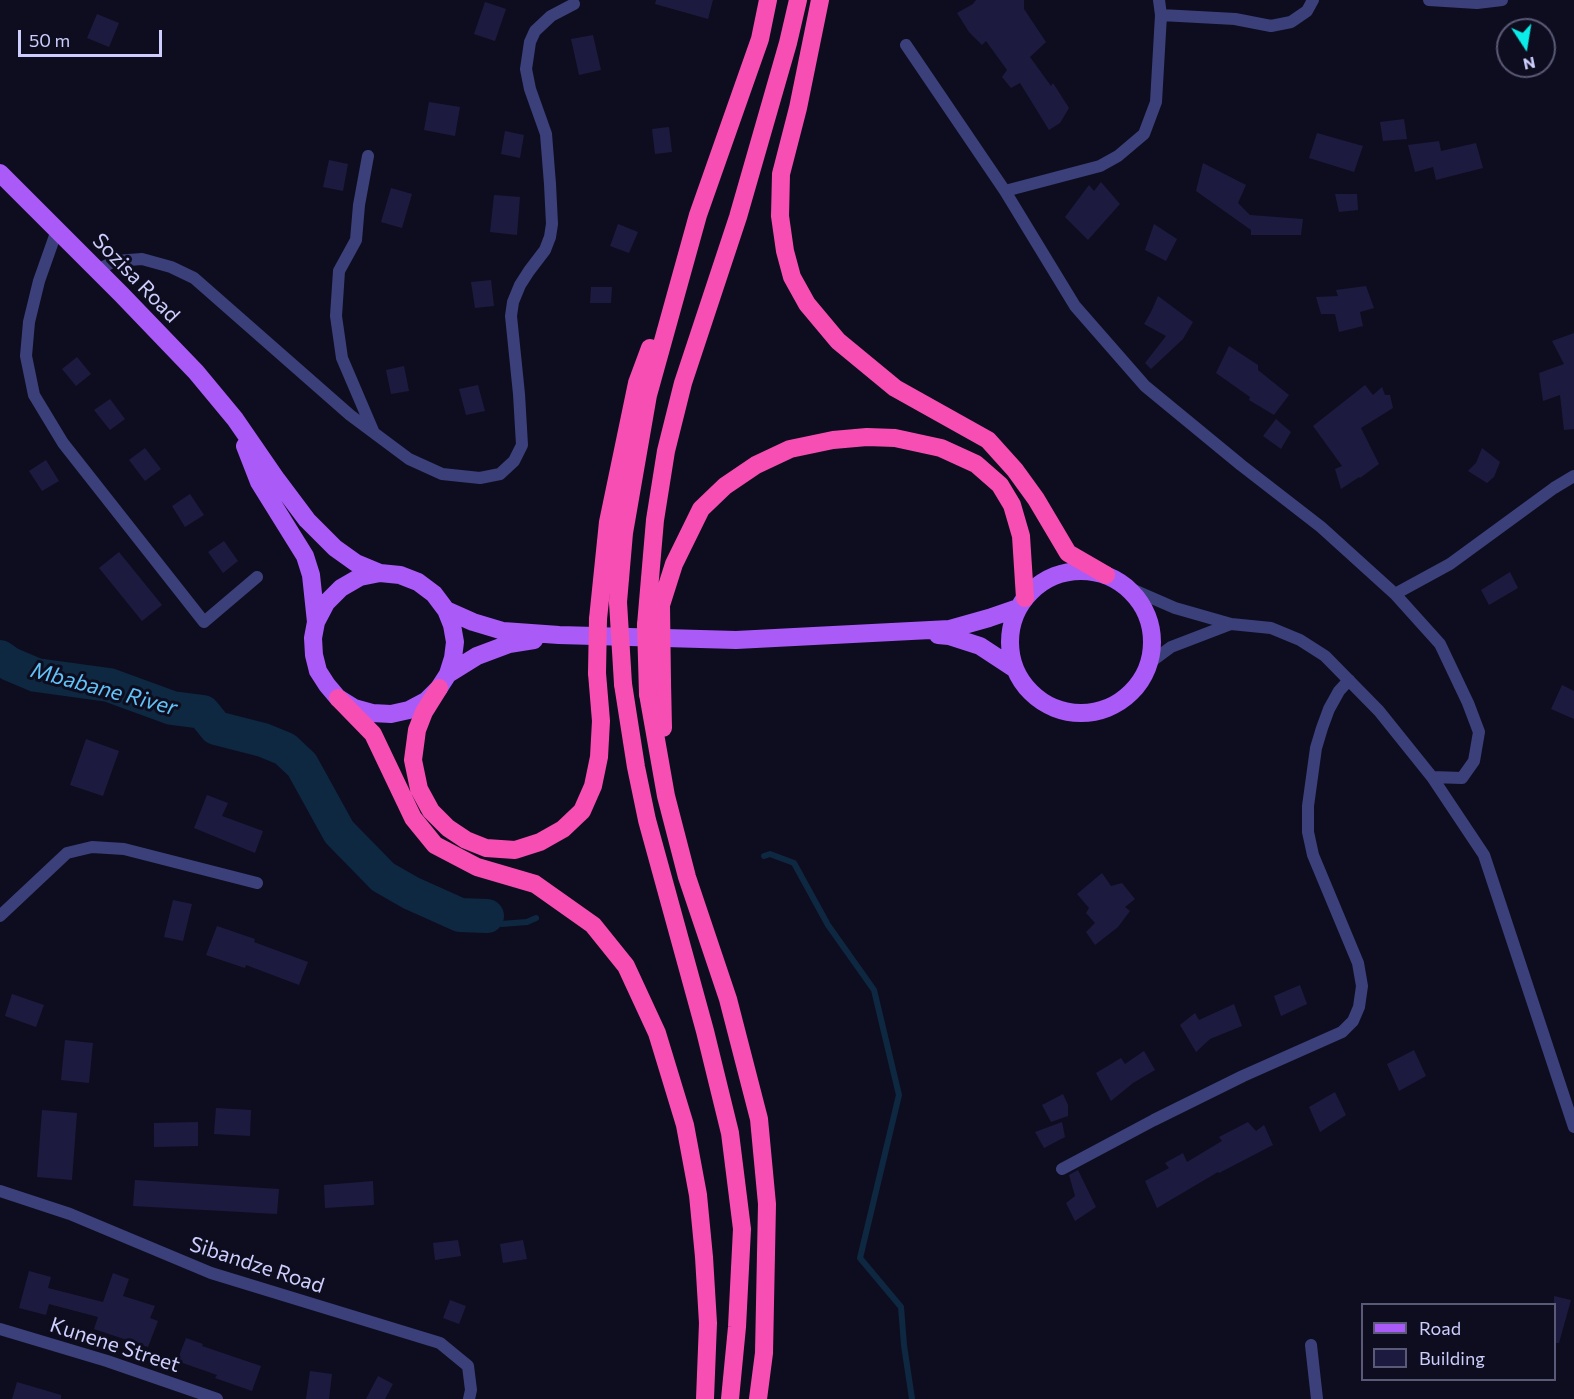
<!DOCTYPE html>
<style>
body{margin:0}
#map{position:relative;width:1574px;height:1399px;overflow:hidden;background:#0e0d1f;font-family:Commissioner,sans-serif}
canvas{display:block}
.legend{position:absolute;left:1361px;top:1303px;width:195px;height:78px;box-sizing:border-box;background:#0e0d1f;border:2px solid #5a5a78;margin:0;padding:8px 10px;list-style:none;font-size:18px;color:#cdcefd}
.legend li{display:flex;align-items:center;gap:12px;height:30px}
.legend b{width:30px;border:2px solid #5a5a78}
.north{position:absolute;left:1496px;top:18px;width:60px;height:60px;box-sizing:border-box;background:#0e0d1f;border:2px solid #5a5a78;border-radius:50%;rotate:168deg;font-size:16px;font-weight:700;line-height:24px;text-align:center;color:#cdcefd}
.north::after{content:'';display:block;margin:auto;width:21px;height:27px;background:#0bebe7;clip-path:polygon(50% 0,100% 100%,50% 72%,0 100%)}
.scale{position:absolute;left:18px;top:30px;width:144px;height:27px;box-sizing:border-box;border:3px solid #cdcefd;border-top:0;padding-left:8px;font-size:18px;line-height:21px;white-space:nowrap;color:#cdcefd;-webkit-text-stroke:4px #0e0d1f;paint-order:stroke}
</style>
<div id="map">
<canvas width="1574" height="1399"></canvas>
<ul class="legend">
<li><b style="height:8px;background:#aa5af7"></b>Road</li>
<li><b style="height:16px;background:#1d1a3f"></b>Building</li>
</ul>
<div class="north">N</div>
<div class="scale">50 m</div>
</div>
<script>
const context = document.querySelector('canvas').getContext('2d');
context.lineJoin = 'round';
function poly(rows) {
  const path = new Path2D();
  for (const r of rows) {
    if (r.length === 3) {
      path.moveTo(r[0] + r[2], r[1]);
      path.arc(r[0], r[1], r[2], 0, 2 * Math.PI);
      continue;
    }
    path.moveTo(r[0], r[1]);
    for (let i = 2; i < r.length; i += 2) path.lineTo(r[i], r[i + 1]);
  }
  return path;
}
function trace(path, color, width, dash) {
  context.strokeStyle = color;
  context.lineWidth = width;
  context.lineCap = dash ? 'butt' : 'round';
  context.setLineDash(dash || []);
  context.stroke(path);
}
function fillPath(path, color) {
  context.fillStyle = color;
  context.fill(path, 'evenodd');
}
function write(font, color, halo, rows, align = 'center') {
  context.font = font + ' Commissioner,sans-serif';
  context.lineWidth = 6;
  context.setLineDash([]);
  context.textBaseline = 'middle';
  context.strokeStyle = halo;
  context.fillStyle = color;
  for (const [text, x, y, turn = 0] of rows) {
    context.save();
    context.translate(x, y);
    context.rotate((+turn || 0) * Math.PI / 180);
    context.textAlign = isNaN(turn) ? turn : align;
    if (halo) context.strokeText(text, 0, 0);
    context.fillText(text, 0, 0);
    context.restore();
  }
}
const stream = poly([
 [764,856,770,854,794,863,828,925,874,990,899,1095,860,1258,901,1307,904,1345,912,1399],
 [487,916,501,924,527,922,536,918]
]);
const river = poly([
 [0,657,10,664,36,675,109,685,172,708,203,712,216,728,263,740,285,749,302,765,339,832,383,877,411,893,460,915,487,916]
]);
const building = poly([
 [656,0,713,0,708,19,655,4],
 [976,0,1024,0,1024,9,1046,42,1030,57,1051,86,1053,83,1069,108,1060,123,1049,130,1020,83,1011,88,1002,77,1007,70,986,41,982,45,969,32,957,13,973,4],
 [485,2,506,9,495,41,474,34],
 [97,14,119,23,109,47,87,38],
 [593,35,601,70,579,75,571,39],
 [429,102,460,107,455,136,424,130],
 [1404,119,1407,139,1383,141,1380,122],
 [669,127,672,152,655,154,652,129],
 [505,131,524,135,520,158,501,154],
 [1317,133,1363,146,1354,172,1309,158],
 [1439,141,1441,151,1476,143,1483,168,1436,180,1433,167,1415,172,1408,145],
 [329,160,348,164,343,191,323,187],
 [1203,163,1246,185,1238,203,1250,215,1303,219,1301,235,1251,235,1251,230,1196,191],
 [1101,182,1120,204,1088,240,1065,217,1089,185,1094,191],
 [391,188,412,194,402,228,381,222],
 [1335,194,1357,194,1358,210,1339,212],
 [494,195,520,197,517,235,490,232],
 [618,224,638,232,629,253,610,246],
 [1154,224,1177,239,1166,261,1145,250],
 [491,280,494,306,475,308,471,282],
 [1366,286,1374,308,1360,312,1363,326,1339,332,1335,314,1321,314,1316,297,1338,296,1336,290],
 [591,287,612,287,611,303,590,303],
 [1158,296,1193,322,1183,339,1151,369,1145,363,1166,336,1144,324,1151,312],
 [1574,333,1574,429,1564,430,1560,395,1543,401,1539,373,1564,364,1552,341],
 [1229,346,1258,365,1258,370,1289,395,1274,415,1249,400,1250,397,1216,373],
 [77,357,91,374,76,386,62,369],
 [404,366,409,391,391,394,386,370],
 [478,385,485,411,466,415,459,389],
 [1365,385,1373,395,1382,387,1385,395,1390,395,1393,408,1361,428,1379,464,1360,478,1359,477,1341,489,1335,469,1342,466,1313,426],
 [110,399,125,419,110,430,94,410],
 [1276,419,1291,432,1281,449,1263,436],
 [145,448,161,469,145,481,129,460],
 [1482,448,1500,462,1494,477,1487,483,1468,471,1476,463],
 [46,460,59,481,42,491,29,471],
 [190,494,204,515,185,527,172,506],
 [224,541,238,561,223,573,208,552],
 [119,552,162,605,142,621,99,568],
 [1510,572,1518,588,1489,605,1481,590],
 [1562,685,1574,691,1574,719,1551,709],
 [86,739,119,751,103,796,70,785],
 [207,795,228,803,222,816,263,831,255,853,194,828],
 [1102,873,1111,886,1122,883,1135,899,1125,907,1130,911,1118,927,1095,945,1086,932,1095,923,1086,913,1089,908,1077,894],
 [173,900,192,904,183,941,164,937],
 [217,926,255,939,254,942,308,962,299,985,246,965,245,968,206,955],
 [1300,985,1307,1004,1281,1016,1274,996],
 [12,994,44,1005,36,1027,5,1016],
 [1234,1004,1242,1026,1210,1039,1196,1052,1180,1025,1195,1013,1199,1020],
 [65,1040,93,1043,89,1083,61,1080],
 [1414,1050,1426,1076,1399,1091,1387,1064],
 [1144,1051,1155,1070,1133,1083,1111,1101,1096,1073,1121,1058,1125,1064],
 [1335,1092,1346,1115,1320,1132,1309,1107],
 [1063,1094,1068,1105,1068,1116,1051,1122,1042,1105],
 [216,1108,251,1110,250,1136,214,1134],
 [42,1110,77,1113,72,1180,37,1177],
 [198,1122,198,1146,154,1147,154,1123],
 [1062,1122,1065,1137,1044,1148,1035,1132],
 [1248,1122,1256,1131,1264,1125,1273,1145,1219,1173,1218,1172,1157,1208,1145,1181,1169,1168,1165,1163,1183,1153,1187,1162,1222,1141,1219,1137],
 [1078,1170,1096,1207,1075,1221,1066,1203,1075,1196,1069,1175],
 [135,1180,279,1189,277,1214,133,1206],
 [373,1181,374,1205,325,1208,324,1185],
 [458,1240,461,1256,435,1260,433,1243],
 [523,1240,527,1259,503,1263,500,1244],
 [29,1271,51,1277,48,1288,103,1302,113,1273,129,1279,123,1296,155,1306,150,1318,158,1321,148,1347,94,1329,98,1317,49,1304,46,1315,19,1308],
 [1554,1296,1571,1300,1559,1343,1554,1343],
 [450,1300,466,1306,459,1324,443,1318],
 [186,1338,203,1344,202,1346,261,1366,252,1391,215,1378,217,1375,177,1361],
 [310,1371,332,1374,329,1399,306,1399],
 [378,1376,393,1384,385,1399,366,1399],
 [17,1382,61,1395,61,1399,12,1399]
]);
const street = poly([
 [1429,0,1477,3,1502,0],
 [1161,15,1235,19,1271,26,1291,22,1307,11,1313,0],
 [906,45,1005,191,1075,306,1145,386,1241,465,1321,527,1395,594,1440,644,1468,703,1479,732,1474,761,1462,778,1432,777],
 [368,156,359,205,356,240,339,271,336,316,342,358,374,433],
 [1005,191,1100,166,1118,156,1144,134,1156,102,1161,15,1159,0],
 [57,230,39,281,29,322,26,356,34,395,63,443,204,622,257,577],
 [97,270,115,261,142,259,171,267,194,278,350,415,409,459,442,474,480,478,500,474,514,461,522,445,519,394,511,316,513,302,520,285,529,271,545,250,550,237,552,224,550,184,546,134,530,89,526,69,530,42,535,31,551,16,574,4],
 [1129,588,1175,608,1231,624,1271,628,1300,640,1325,656,1379,711,1432,777,1484,855,1574,1127],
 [1395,594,1450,564,1554,488,1574,476],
 [1148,664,1171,647,1231,624],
 [0,916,67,853,92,847,124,849,257,883],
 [1062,1169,1154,1120,1243,1076,1342,1032,1353,1021,1359,1007,1362,986,1358,963,1313,855,1308,832,1308,806,1316,748,1322,728,1329,709,1339,691,1349,680],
 [0,1191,70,1214,211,1273,440,1343,468,1366,471,1390,469,1399],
 [0,1329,107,1361,217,1399],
 [1311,1345,1317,1399]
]);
const primary = poly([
 [0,173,121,294,196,372,235,419,277,480,307,520,335,548,356,563,380,573,400,575,418,582,434,594,446,610,452,625,455,642,453,658,448,674,439,688,426,701,409,710,391,714,372,713,354,708,338,698,327,685,318,671,314,655,313,638,316,622,326,603,341,588,360,577,380,573],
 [245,446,259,482,305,556,311,575,316,622],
 [1081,642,71],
 [446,610,473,622,503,631,559,635,736,640,950,629,989,618,1018,608],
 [938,635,949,636,980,646,1015,669],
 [448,674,477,656,509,644,534,640]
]);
const highway = poly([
 [820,0,798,108,781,174,780,216,785,251,792,277,807,304,838,341,895,388,988,440,1015,470,1036,499,1068,553,1106,575],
 [618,602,624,533,648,395,698,215,760,39,768,0],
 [661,605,674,564,701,509,725,486,756,465,790,449,833,440,867,437,895,438,941,448,976,464,1000,485,1012,505,1021,536,1025,598],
 [598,619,608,522,637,383,650,348],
 [646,625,655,520,666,451,683,383,738,217,788,43,798,0],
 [662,682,663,728],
 [623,684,636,767,647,820,705,1031,730,1133,742,1229,737,1327,730,1399],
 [439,688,424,712,417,730,413,760,419,789,431,811,448,828,466,840,486,848,515,850,540,842,563,829,582,811,593,786,599,757,601,721,597,673],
 [648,694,666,796,687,877,728,999,759,1119,767,1204,764,1353,758,1399],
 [338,698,373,734,413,818,435,845,477,867,535,884,593,925,626,966,657,1033,685,1125,698,1195,704,1257,708,1323,705,1399]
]);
const highwayBridge = poly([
 [618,602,623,684],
 [661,605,662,682],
 [646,625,648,694],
 [597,673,598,619]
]);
const streetNames = [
 ["Sozisa Road",136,278,46],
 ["Sibandze Road",257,1265,18],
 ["Kunene Street",115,1345,18]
];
const waterNames = [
 ["Mbabane River",104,689,15]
];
trace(stream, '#0e2842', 6);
trace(river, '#0e2842', 34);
fillPath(building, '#1d1a3f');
trace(street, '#3b407b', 12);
trace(primary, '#aa5af7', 18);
trace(highway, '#f74eb3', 18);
trace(highwayBridge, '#f74eb3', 18);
write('21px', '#cdcefd', '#0e0d1f', streetNames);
write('italic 22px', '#61c3f7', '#0e0d1f', waterNames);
</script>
